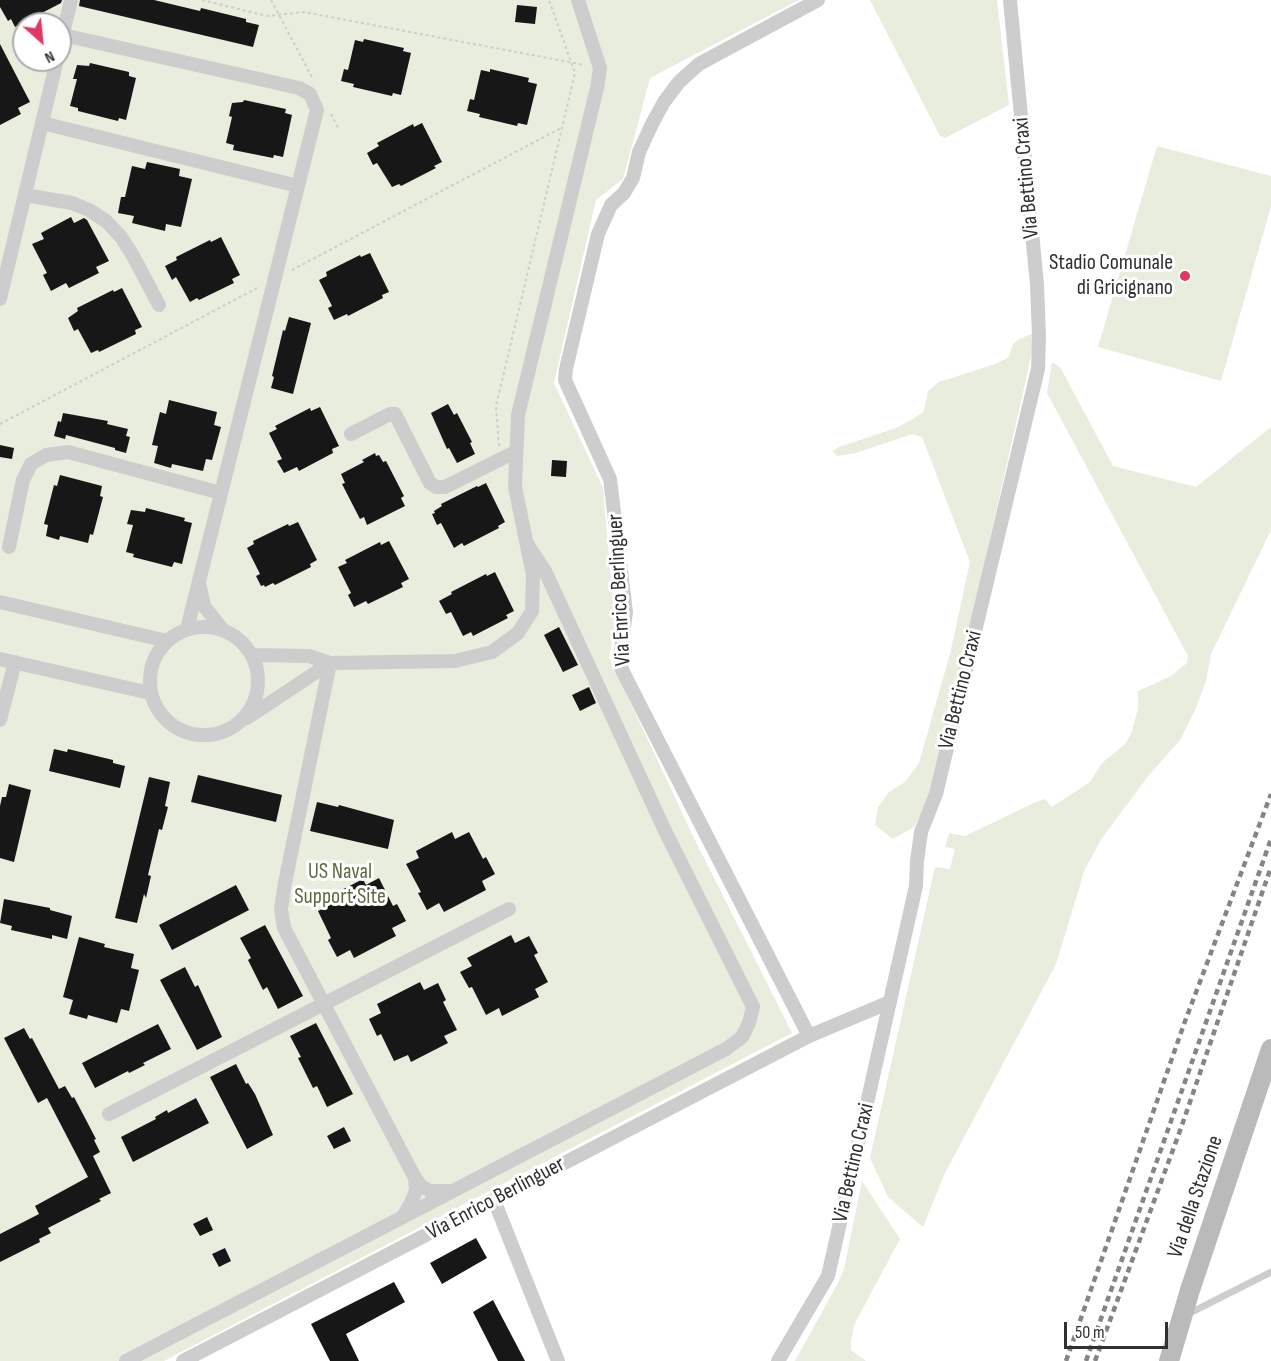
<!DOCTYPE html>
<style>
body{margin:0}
#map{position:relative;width:1271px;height:1361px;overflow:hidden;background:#fff;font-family:"Sofia Sans Condensed",sans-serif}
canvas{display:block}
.north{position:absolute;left:12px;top:12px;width:60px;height:60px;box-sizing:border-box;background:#fff;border:2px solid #acacac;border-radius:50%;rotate:153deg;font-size:16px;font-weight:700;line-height:24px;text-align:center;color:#303030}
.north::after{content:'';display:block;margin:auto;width:21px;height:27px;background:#e23764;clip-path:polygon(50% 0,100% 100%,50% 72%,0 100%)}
.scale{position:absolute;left:1064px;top:1322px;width:104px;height:27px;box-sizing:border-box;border:3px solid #303030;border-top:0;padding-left:8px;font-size:18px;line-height:21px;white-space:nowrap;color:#303030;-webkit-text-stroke:4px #fff;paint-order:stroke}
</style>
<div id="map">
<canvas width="1271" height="1361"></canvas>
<div class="north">N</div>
<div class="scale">50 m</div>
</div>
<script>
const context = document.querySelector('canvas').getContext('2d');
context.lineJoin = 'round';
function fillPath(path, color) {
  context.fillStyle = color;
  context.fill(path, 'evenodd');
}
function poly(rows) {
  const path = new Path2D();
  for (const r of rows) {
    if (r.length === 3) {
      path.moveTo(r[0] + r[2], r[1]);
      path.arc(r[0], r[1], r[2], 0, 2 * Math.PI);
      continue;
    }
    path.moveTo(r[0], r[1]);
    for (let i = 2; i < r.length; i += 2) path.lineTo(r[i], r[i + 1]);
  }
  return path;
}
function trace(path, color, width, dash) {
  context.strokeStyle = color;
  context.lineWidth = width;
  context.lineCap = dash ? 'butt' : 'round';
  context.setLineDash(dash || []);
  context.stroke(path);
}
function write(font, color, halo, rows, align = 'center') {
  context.font = font + ' "Sofia Sans Condensed",sans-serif';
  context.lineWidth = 6;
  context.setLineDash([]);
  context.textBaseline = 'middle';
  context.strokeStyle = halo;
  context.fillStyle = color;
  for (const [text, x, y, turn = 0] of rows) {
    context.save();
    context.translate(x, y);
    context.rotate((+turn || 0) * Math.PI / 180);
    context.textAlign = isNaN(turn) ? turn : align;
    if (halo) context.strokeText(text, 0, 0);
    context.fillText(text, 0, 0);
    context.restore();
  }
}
const green = poly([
 [0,0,799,0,650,78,623,179,596,200,554,383,603,488,615,625,609,657,694,838,792,1033,164,1361,0,1361],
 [24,24,60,24,60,60,24,60],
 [870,0,997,0,1009,105,945,138,940,136],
 [1157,146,1271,176,1271,206,1221,381,1098,347],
 [1032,334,1033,345,1027,375,945,736,926,806,914,827,893,839,875,825,878,807,889,792,905,782,919,763,950,654,970,562,922,437,913,434,856,453,837,456,833,451,839,447,896,428,913,419,924,411,928,391,939,382,995,364,1008,358,1013,344,1019,339],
 [1052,362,1060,367,1113,466,1196,487,1271,427,1271,530,1211,654,1206,681,1195,710,1180,740,1149,775,1102,838,1085,869,1056,964,945,1173,923,1227,888,1197,870,1158,935,867,950,869,955,849,945,847,949,833,965,836,1036,802,1045,799,1052,807,1090,782,1102,763,1125,744,1131,734,1138,709,1138,691,1171,676,1187,663,1188,656,1047,393],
 [862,1181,900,1239,855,1323,851,1341,851,1350,866,1361,795,1361,838,1283,844,1269]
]);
const building = poly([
 [0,0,62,0,61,3,15,27,11,19,8,21,0,7],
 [80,0,154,0,200,11,201,8,246,19,246,22,259,25,253,47,79,6],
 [517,5,537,7,535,24,515,22],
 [364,39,404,48,403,51,411,53,401,95,393,93,392,96,353,87,354,84,341,81,344,69,348,70,355,40,363,42],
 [0,44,30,102,18,108,21,114,0,125],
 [90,63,129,72,129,76,136,78,126,120,119,118,118,121,78,111,78,108,70,106,77,79,73,79,77,65,89,66],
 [490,69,529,78,528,82,537,84,527,125,518,123,517,126,479,117,480,114,467,111,470,99,474,100,481,70,490,72],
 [244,100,286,109,285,113,292,115,283,157,274,155,273,158,233,150,234,145,226,143,232,117,229,116,232,103,243,102],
 [422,123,442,162,434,166,436,168,401,186,399,184,392,187,377,163,373,165,367,153,379,146,377,143,413,124,414,127],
 [147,162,180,169,179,176,192,179,181,227,166,224,165,231,132,223,134,216,118,213,121,197,125,197,132,166,145,169],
 [71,217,74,223,84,218,87,220,109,261,96,267,99,273,69,288,66,283,51,291,43,275,47,273,32,244,44,239,41,233],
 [221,237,240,275,232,279,234,283,199,300,197,298,190,302,176,277,172,280,165,266,177,260,176,257,210,240,211,242],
 [370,253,389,292,382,295,383,298,348,316,347,314,334,320,328,308,332,306,319,280,327,276,326,272,360,255,361,257],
 [122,288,142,327,135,330,136,334,99,352,98,350,91,353,78,329,74,331,68,318,78,311,77,308,113,290,114,292],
 [289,317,311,323,293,394,271,388,274,377,272,376,283,330,285,331],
 [169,400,217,412,214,425,221,427,212,460,206,459,203,471,172,464,171,468,154,463,158,446,152,445,160,412,166,414],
 [448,404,454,415,457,413,472,442,470,443,475,454,457,463,449,448,447,449,431,413],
 [320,407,339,446,332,449,333,453,299,471,297,467,284,473,277,461,282,459,269,433,277,429,275,426,310,408,311,411],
 [63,413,108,421,107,424,128,429,126,436,130,437,126,453,115,450,115,448,66,435,65,439,54,436,58,421,61,422],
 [0,445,14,448,12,459,0,457],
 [375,453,376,456,379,455,383,462,386,461,404,496,401,498,405,506,367,525,364,517,360,519,342,484,345,483,341,474,364,462,362,460],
 [552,460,567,461,566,477,551,476],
 [60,475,102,486,100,496,103,497,93,535,90,534,88,543,60,536,59,540,46,536,48,525,44,524,54,485,57,486],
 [486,483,505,522,498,526,499,528,464,546,462,543,454,548,441,523,437,525,432,514,435,513,434,511,442,506,441,504,477,486,478,487],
 [146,508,185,518,184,521,192,523,182,564,174,562,172,567,133,557,134,554,126,552,133,525,127,524,131,510,145,512],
 [298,522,317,560,310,564,311,567,275,585,273,583,265,587,264,585,261,586,256,576,260,574,247,548,254,544,253,541,288,524,289,526],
 [389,541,409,579,401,583,403,587,368,604,366,601,354,607,348,595,351,593,338,567,347,563,345,560,380,542,381,545],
 [495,572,514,611,506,615,508,618,473,636,471,632,463,636,451,612,446,614,439,601,452,594,451,592,486,574,487,576],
 [559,627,578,665,563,672,544,635],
 [589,687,596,703,580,711,572,695],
 [54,749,67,752,68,749,113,760,113,763,125,766,120,788,49,771],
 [198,775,282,795,276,822,191,802],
 [149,777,170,782,165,806,168,807,162,830,159,829,148,875,151,876,146,898,144,894,137,923,115,918],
 [9,784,31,790,14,862,0,858,0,806,2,797,6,797],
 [317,802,338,807,339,805,394,820,388,849,310,831],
 [452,832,455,839,469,832,483,859,486,857,495,874,482,881,486,890,444,912,439,903,427,910,418,893,421,892,406,864,419,858,416,851],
 [379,878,393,906,397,904,406,921,392,928,396,936,354,958,350,950,337,957,328,940,331,938,318,911,330,905,326,898,363,879,366,885],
 [236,885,249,910,172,950,159,925],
 [4,899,50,908,50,910,72,916,67,939,52,935,52,939,11,930,12,926,0,923],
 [265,925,303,996,278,1009,267,987,263,990,248,960,251,958,240,938],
 [511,935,515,943,529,936,538,953,534,955,548,982,535,989,539,997,502,1016,499,1008,486,1015,472,987,469,988,460,972,472,966,467,958],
 [79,937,105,944,104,947,134,954,131,968,139,970,129,1011,121,1009,117,1023,88,1015,87,1019,69,1014,73,1000,63,997],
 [185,967,195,987,198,985,222,1037,197,1050,160,980],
 [420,982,424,990,438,983,446,1000,443,1002,457,1030,444,1036,448,1043,411,1062,408,1055,394,1061,381,1034,377,1036,369,1019,381,1013,377,1004],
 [316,1023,353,1094,327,1107,317,1086,313,1088,298,1058,301,1057,290,1036],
 [158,1024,171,1049,143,1063,145,1065,129,1073,128,1071,95,1088,82,1063],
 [24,1028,30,1039,32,1038,59,1089,65,1086,72,1098,74,1097,96,1139,94,1140,100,1152,93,1156,111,1193,99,1199,101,1201,48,1228,51,1233,39,1239,40,1242,0,1262,0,1234,39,1214,35,1206,88,1177,47,1098,38,1103,4,1038],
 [236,1064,246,1084,248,1083,255,1094,273,1135,247,1149,210,1077],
 [196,1098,209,1123,133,1162,121,1137,156,1119,155,1117,167,1110,168,1113],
 [344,1127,351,1141,334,1149,327,1136],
 [207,1217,213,1230,200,1236,193,1224],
 [476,1238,487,1258,442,1284,430,1263],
 [225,1248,231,1261,219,1267,212,1254],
 [394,1282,405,1302,346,1334,359,1361,330,1361,311,1324],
 [493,1300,525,1361,498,1361,473,1312]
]);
const path = poly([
 [202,0,267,16,304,12,585,65],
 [271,0,313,79],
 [331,114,339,130],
 [292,270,563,127],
 [0,424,257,288],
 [499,446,496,406,575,73,549,0]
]);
const lane = poly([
 [1188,1314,1271,1272]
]);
const street = poly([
 [63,35,299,88,310,94,317,110,187,629],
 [60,47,71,0],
 [42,123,298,186],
 [25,195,72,203,89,210,106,221,121,237,132,254,159,305],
 [0,299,57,60],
 [351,434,390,414,395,414,430,483,436,487,445,487,515,452],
 [9,547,23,480,31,464,46,455,68,452,221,493],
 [199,583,204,606,223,630],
 [0,602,167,641],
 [204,681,54],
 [252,655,309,656,330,663,455,661,492,652,518,633,532,611,533,575,515,487,518,415,597,88,600,68,578,0],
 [0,659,150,693],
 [330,663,285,883,281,909,284,928,415,1178,421,1186,430,1191,452,1191],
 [247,718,330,663],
 [0,720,15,662],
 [809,1036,622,670,620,658,626,612,610,479,565,380,566,369,598,234,611,205,624,193,633,178,639,152,653,122,664,102,679,82,699,64,818,0],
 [109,1114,509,909],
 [494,1200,558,1361],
 [403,1217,412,1201,416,1190,415,1178],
 [126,1361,726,1049,742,1037,749,1023,753,1007,666,833,545,571,526,542],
 [183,1361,809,1036,890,1002],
 [778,1361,828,1276,916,886,917,861,921,832,936,794,1038,369,1039,337,1037,285,1010,0]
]);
const secondary = poly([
 [1169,1361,1190,1290,1271,1049]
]);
const rail = poly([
 [1066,1361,1184,1024,1271,794],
 [1086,1361,1271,839],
 [1095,1361,1181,1128,1271,867]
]);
const markers = [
 [1185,276,6,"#e23764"]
];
const streetNames = [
 ["Via Bettino Craxi",1027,178,-95],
 ["Via Enrico Berlinguer",620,590,-93],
 ["Via Bettino Craxi",961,690,-76],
 ["Via Bettino Craxi",854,1163,-77],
 ["Via della Stazione",1196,1197,-71],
 ["Via Enrico Berlinguer",496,1199,-28]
];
const poiNames = [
 ["Stadio Comunale",1173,263],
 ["di Gricignano",1173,288]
];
const parkNames = [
 ["US Naval",340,872],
 ["Support Site",340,897]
];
fillPath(green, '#e9edde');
fillPath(building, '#171717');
trace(path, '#cdcdcd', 2, [3, 3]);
trace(lane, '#cdcdcd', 7);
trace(street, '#cdcdcd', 14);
trace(secondary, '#bababa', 20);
trace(rail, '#858585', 4.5, [6, 4.5]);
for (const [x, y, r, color] of markers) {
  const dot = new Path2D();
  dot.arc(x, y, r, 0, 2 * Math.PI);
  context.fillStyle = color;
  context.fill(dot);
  trace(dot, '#fff', 2);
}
write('22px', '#303030', '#fff', streetNames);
write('22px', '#303030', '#fff', poiNames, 'right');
write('22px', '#5c6b3e', '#fff', parkNames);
</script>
